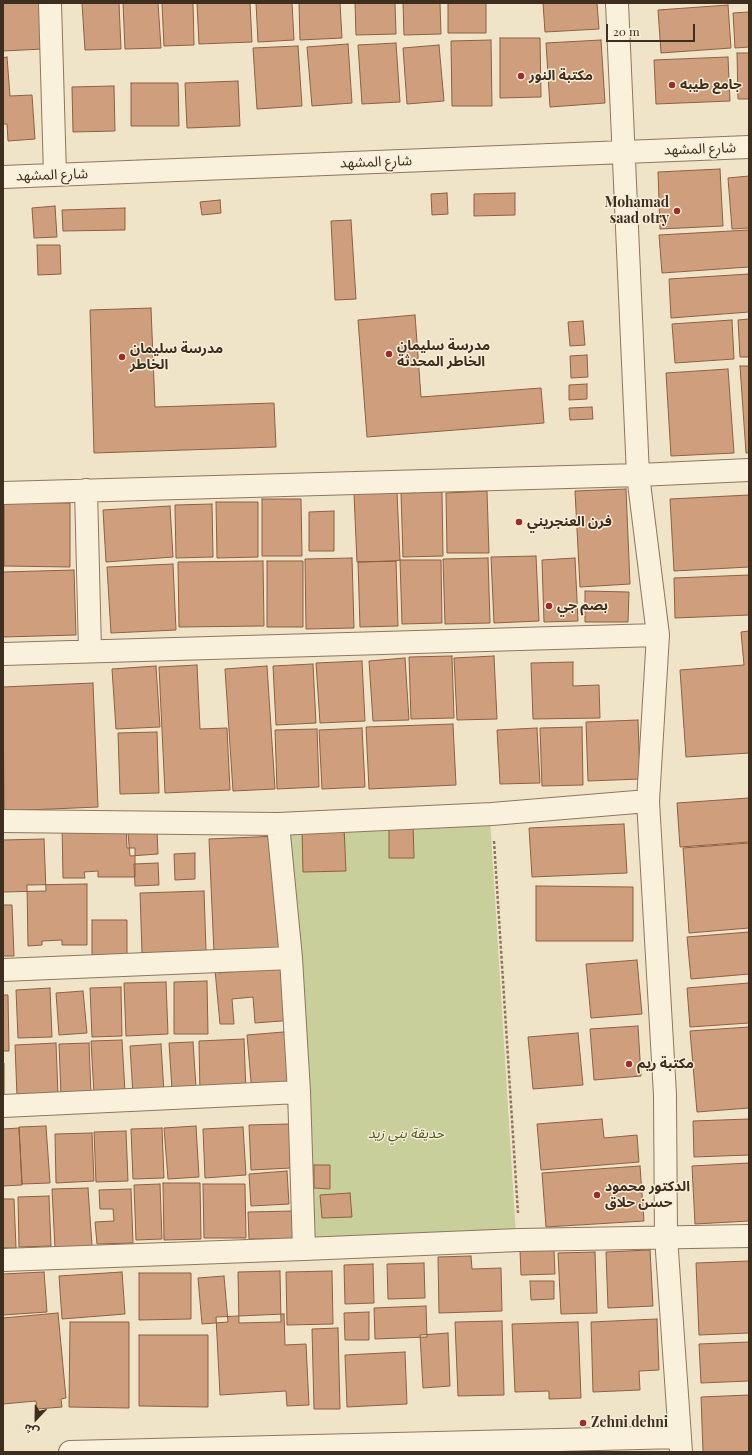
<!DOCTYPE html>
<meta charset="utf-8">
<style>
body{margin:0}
#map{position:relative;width:752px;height:1455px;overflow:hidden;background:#f0e4c8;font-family:"Playfair Display","Noto Sans Arabic",serif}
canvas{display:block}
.frame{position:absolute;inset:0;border:4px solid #3d2e20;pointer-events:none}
.north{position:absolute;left:16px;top:1399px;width:40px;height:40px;-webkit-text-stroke:3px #f7eed8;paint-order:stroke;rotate:202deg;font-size:11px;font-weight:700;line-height:16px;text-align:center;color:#3d2e20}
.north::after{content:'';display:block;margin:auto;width:14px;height:18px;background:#3d2e20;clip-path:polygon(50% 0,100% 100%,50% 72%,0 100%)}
.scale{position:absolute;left:606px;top:24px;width:89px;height:18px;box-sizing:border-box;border:2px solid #3d2e20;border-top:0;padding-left:5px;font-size:12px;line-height:14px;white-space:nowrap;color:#3d2e20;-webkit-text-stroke:3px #f7eed8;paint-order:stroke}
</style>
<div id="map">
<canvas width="752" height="1455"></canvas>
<div class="frame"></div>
<div class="north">ش</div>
<div class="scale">20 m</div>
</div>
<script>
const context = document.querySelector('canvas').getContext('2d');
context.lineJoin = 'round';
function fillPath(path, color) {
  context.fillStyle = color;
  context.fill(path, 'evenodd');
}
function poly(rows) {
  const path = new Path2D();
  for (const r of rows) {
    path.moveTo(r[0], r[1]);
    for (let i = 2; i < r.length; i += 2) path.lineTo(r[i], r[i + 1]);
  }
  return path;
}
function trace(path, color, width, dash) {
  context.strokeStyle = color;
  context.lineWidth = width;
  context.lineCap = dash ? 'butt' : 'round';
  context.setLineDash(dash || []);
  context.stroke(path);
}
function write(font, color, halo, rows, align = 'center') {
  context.font = font + ' "Playfair Display","Noto Sans Arabic",serif';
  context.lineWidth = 3;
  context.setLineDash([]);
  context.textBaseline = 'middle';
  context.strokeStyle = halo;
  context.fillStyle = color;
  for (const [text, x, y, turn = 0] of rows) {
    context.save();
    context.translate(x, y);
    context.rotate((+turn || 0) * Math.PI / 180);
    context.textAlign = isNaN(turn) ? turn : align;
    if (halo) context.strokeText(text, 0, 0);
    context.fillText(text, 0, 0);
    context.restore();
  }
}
const green = poly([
 [490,818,516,1235,307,1246,281,827]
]);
const building = poly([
 [3,3,41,3,43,49,3,51,3,3],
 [82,3,119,3,121,49,85,50,82,3],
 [123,3,158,3,161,48,125,49,123,3],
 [162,3,193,3,194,45,164,46,162,3],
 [197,3,250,3,252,42,199,44,197,3],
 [256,3,292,3,294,40,258,42,256,3],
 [299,3,340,3,342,38,300,40,299,3],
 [355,3,395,3,396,34,356,35,355,3],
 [403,3,440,3,441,34,404,35,403,3],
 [448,3,486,3,486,33,448,33,448,3],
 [543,3,597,3,599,29,545,32,543,3],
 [728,5,731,48,661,53,658,10,728,5],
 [749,12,749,47,735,48,733,13,749,12],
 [500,38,540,38,541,97,500,98,500,38],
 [491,40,492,106,452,106,451,41,491,40],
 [601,40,605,103,550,107,546,43,601,40],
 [396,43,400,102,362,104,358,45,396,43],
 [348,44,352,103,312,106,307,47,348,44],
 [439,45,444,101,407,104,403,48,439,45],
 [298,46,302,106,257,109,253,48,298,46],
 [737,53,749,53,749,99,738,99,737,53],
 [7,57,10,96,32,95,35,139,8,141,7,124,3,124,3,58,7,57],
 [728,57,730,101,656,104,654,60,728,57],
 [238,81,240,126,187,128,185,83,238,81],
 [131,83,178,83,179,126,131,126,131,83],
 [114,86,115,131,73,132,72,87,114,86],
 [720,169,723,226,660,229,658,172,720,169],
 [749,176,749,228,732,229,728,178,749,176],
 [447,193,448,214,432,215,431,194,447,193],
 [515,193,515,215,474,216,474,194,515,193],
 [220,200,221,213,202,215,200,202,220,200],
 [55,206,57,237,34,238,32,208,55,206],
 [125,208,125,230,63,231,62,210,125,208],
 [351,220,356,299,335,300,331,221,351,220],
 [749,230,749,267,662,273,659,235,749,230],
 [37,245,60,245,61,274,38,275,37,245],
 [749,274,749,312,671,318,669,279,749,274],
 [151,308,155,407,274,403,276,447,94,453,90,310,151,308],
 [415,315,421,397,541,388,544,423,367,437,358,320,415,315],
 [749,319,749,357,740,357,738,320,749,319],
 [732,320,734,359,675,363,672,324,732,320],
 [583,321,585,345,570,346,568,322,583,321],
 [587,355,588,377,571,378,570,356,587,355],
 [740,366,749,366,749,453,746,453,740,366],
 [728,369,734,453,671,456,666,373,728,369],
 [587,384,587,399,569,400,569,385,587,384],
 [592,407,593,419,570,420,569,408,592,407],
 [626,489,630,584,580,587,575,491,626,489],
 [487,491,489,553,447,553,446,493,487,491],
 [397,492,400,560,396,561,357,562,354,494,397,492],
 [442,492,443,556,403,557,401,493,442,492],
 [749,495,749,567,674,571,670,499,749,495],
 [262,499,301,499,302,556,262,556,262,499],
 [4,502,70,503,70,567,4,566,4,502],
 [216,502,258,502,258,557,217,558,216,502],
 [212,504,213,557,176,558,175,505,212,504],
 [170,506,173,557,106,562,103,510,170,506],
 [334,511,334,551,309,551,309,512,334,511],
 [536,556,539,621,494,623,491,557,536,556],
 [352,558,354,628,306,629,305,559,352,558],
 [488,558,490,623,445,624,443,559,488,558],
 [575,558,578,621,544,622,542,560,575,558],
 [400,560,441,560,442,623,402,624,400,560],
 [263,561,264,626,179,627,178,562,263,561],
 [267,561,303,561,303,627,267,627,267,561],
 [396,561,398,626,360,627,358,562,396,561],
 [173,564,176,630,111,633,107,567,173,564],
 [74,570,76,635,3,637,3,572,74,570],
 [749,575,749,615,675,618,674,578,749,575],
 [585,591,629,592,628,622,585,622,585,591],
 [749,631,749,753,686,757,680,670,744,665,741,632,749,631],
 [452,656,454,718,411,719,409,657,452,656],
 [494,656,497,719,457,720,454,658,494,656],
 [405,658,409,720,373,721,369,661,405,658],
 [362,661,365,721,320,723,316,663,362,661],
 [573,662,573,686,599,685,600,718,533,719,531,663,573,662],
 [313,664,316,723,276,725,273,666,313,664],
 [197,665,200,729,227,728,230,790,165,793,159,667,197,665],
 [156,666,160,727,116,729,112,669,156,666],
 [267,666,275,789,233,791,225,669,267,666],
 [93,683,98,807,4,811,3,687,93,683],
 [638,720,640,779,588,781,586,722,638,720],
 [453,724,456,785,369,789,366,727,453,724],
 [582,727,583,785,542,786,540,728,582,727],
 [362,728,365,787,322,789,319,730,362,728],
 [537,728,540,783,500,784,497,730,537,728],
 [317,729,319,787,277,789,275,730,317,729],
 [157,732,159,793,120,794,118,733,157,732],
 [749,798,749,842,680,847,677,803,749,798],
 [62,824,126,824,127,848,135,848,135,877,98,877,98,871,84,872,85,878,63,878,62,824],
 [624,824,627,873,532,877,529,828,624,824],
 [389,825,413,825,414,858,389,858,389,825],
 [344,827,346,871,303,872,302,828,344,827],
 [157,831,158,854,130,856,128,833,157,831],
 [279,836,285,950,214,953,209,839,279,836],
 [44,839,46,891,3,892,3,840,44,839],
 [749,843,749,928,689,933,683,848,749,843],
 [195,853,195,879,175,880,174,854,195,853],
 [158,863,159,885,135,886,134,864,158,863],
 [87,884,87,945,62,945,62,940,42,941,42,945,28,946,27,885,87,884],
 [536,886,633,887,633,941,536,941,536,886],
 [204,891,206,951,142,953,140,893,204,891],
 [3,905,12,905,14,956,3,956,3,905],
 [92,920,127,920,127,956,92,957,92,920],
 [749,932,749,974,691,979,687,937,749,932],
 [637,960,642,1014,591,1018,586,964,637,960],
 [291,966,294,1020,255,1023,253,997,232,999,234,1024,220,1024,215,970,218,970,219,973,291,966],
 [207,981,208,1034,174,1034,174,982,207,981],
 [166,982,168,1034,126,1036,124,983,166,982],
 [749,983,749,1023,690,1027,687,988,749,983],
 [121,987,122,1036,92,1037,90,988,121,987],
 [50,988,52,1037,18,1038,16,990,50,988],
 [83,991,87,1033,59,1035,56,993,83,991],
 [3,995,8,995,9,1051,3,1051,3,995],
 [638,1026,641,1076,594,1080,590,1029,638,1026],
 [749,1027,749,1108,697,1112,690,1031,749,1027],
 [284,1032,290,1090,252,1093,247,1035,284,1032],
 [578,1033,583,1085,533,1089,528,1037,578,1033],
 [244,1039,246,1093,200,1094,199,1041,244,1039],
 [122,1040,125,1092,94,1094,91,1041,122,1040],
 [193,1042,196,1087,172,1089,169,1043,193,1042],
 [56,1043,58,1095,17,1096,15,1045,56,1043],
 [89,1043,91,1094,61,1095,59,1044,89,1043],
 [161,1044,164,1093,133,1095,130,1046,161,1044],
 [3,1063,4,1063,4,1100,3,1100,3,1063],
 [602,1119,604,1138,637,1135,639,1162,541,1170,537,1124,602,1119],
 [749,1119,749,1155,694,1157,693,1121,749,1119],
 [289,1124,291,1168,251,1170,249,1125,289,1124],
 [46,1126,50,1183,22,1184,19,1127,46,1126],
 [196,1126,199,1177,168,1179,164,1128,196,1126],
 [243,1127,246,1175,205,1178,203,1129,243,1127],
 [19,1128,22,1185,3,1186,3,1129,19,1128],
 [162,1128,164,1178,133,1179,131,1129,162,1128],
 [126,1131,128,1181,96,1182,94,1132,126,1131],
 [92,1133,94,1181,56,1183,55,1134,92,1133],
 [749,1163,749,1221,695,1224,692,1166,749,1163],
 [314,1165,330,1165,330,1189,314,1188,314,1165],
 [640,1166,644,1221,546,1227,542,1173,640,1166],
 [287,1171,289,1204,251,1206,249,1174,287,1171],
 [163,1183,200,1183,201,1239,164,1240,163,1183],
 [160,1184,162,1239,136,1240,134,1185,160,1184],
 [203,1184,245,1184,246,1238,204,1238,203,1184],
 [88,1188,92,1246,55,1248,52,1189,88,1188],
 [131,1189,133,1243,97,1244,95,1222,114,1221,113,1209,100,1209,99,1190,131,1189],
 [350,1193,352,1217,322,1218,320,1195,350,1193],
 [49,1196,51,1246,19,1247,18,1197,49,1196],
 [3,1199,14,1199,16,1248,3,1248,3,1199],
 [294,1211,294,1239,249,1239,248,1212,294,1211],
 [554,1250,555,1274,521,1275,520,1251,554,1250],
 [650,1250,653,1306,608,1308,606,1252,650,1250],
 [595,1252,597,1313,561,1314,558,1253,595,1252],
 [471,1256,472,1269,501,1268,502,1311,439,1313,438,1257,471,1256],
 [749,1261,749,1333,699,1335,696,1263,749,1261],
 [424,1263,425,1298,388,1299,387,1264,424,1263],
 [373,1264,374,1303,345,1304,344,1265,373,1264],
 [280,1271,281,1322,239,1323,238,1272,280,1271],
 [332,1271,333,1324,287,1325,286,1272,332,1271],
 [44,1272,47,1312,3,1315,3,1274,44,1272],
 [122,1272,125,1314,62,1319,59,1276,122,1272],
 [139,1273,191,1273,191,1319,139,1320,139,1273],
 [224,1276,228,1322,202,1324,198,1278,224,1276],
 [530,1281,554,1281,554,1299,531,1300,530,1281],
 [426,1306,427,1337,375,1339,374,1308,426,1306],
 [369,1312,369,1340,345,1340,344,1313,369,1312],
 [58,1313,66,1398,61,1399,62,1407,37,1409,36,1401,3,1404,3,1318,58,1313],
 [284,1314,285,1345,306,1344,309,1405,287,1406,286,1391,220,1395,216,1317,284,1314],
 [657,1319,659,1370,639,1371,640,1390,593,1392,591,1322,657,1319],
 [502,1321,504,1395,458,1396,455,1322,502,1321],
 [70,1322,129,1322,129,1408,69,1407,70,1322],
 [578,1322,581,1398,549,1399,549,1391,515,1392,512,1324,578,1322],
 [338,1328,340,1409,314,1409,312,1329,338,1328],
 [448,1333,450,1386,423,1388,420,1335,448,1333],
 [139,1335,208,1335,208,1407,139,1406,139,1335],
 [749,1342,749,1381,701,1383,699,1344,749,1342],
 [405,1352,407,1404,347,1407,345,1355,405,1352],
 [749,1395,749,1452,703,1452,701,1397,749,1395]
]);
const path = poly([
 [494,841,518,1213]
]);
const minor = poly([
 [50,3,55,175],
 [617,3,638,475,658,635,648,801,665,1095,666,1237,681,1452],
 [3,177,749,147],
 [86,490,90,651],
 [3,493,638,475,749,470],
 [3,654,658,635],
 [3,821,278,824],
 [3,970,291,958],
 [3,1106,299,1092],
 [304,1249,299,1092,291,958,278,824,492,814,648,801],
 [3,1260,304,1249,519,1240,749,1236],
 [70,1452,680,1437]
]);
const markers = [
 [521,76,4,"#9e2a2b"],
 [672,85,4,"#9e2a2b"],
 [677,211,4,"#9e2a2b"],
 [389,354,4,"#9e2a2b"],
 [122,357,4,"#9e2a2b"],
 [519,522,4,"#9e2a2b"],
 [549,606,4,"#9e2a2b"],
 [629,1064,4,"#9e2a2b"],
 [597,1195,4,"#9e2a2b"],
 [583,1423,4,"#9e2a2b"]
];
const poiNames = [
 ["مكتبة النور",529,76],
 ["جامع طيبه",680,85],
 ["Mohamad",669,203,"right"],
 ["saad otry",669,219,"right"],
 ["مدرسة سليمان",397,346],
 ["الخاطر المحدثة",397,362],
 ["مدرسة سليمان",130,349],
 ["الخاطر",130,365],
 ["فرن العنجريني",527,522],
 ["بصم جي",557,606],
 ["مكتبة ريم",637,1064],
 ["الدكتور محمود",605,1187],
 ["حسن حلاق",605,1203],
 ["Zehni dehni",591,1423]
];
const streetNames = [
 ["شارع المشهد",700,149,-2],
 ["شارع المشهد",376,162,-2],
 ["شارع المشهد",52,175,-2]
];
const parkNames = [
 ["حديقة بني زيد",406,1134]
];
fillPath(green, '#c9cf9b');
fillPath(building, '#cf9f7d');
trace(building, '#8d5f41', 1);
trace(minor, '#8d765c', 24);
trace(path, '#8d765c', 2.5, [3, 2]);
trace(minor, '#faf1dc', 22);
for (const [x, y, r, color] of markers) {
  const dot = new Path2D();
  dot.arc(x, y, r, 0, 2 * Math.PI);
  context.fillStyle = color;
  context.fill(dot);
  trace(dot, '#f7eed8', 1.5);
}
write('bold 14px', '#3d2e20', '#f7eed8', poiNames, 'left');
write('14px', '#3d2e20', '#f7eed8', streetNames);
write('italic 14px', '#4d5a26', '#f7eed8', parkNames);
</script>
